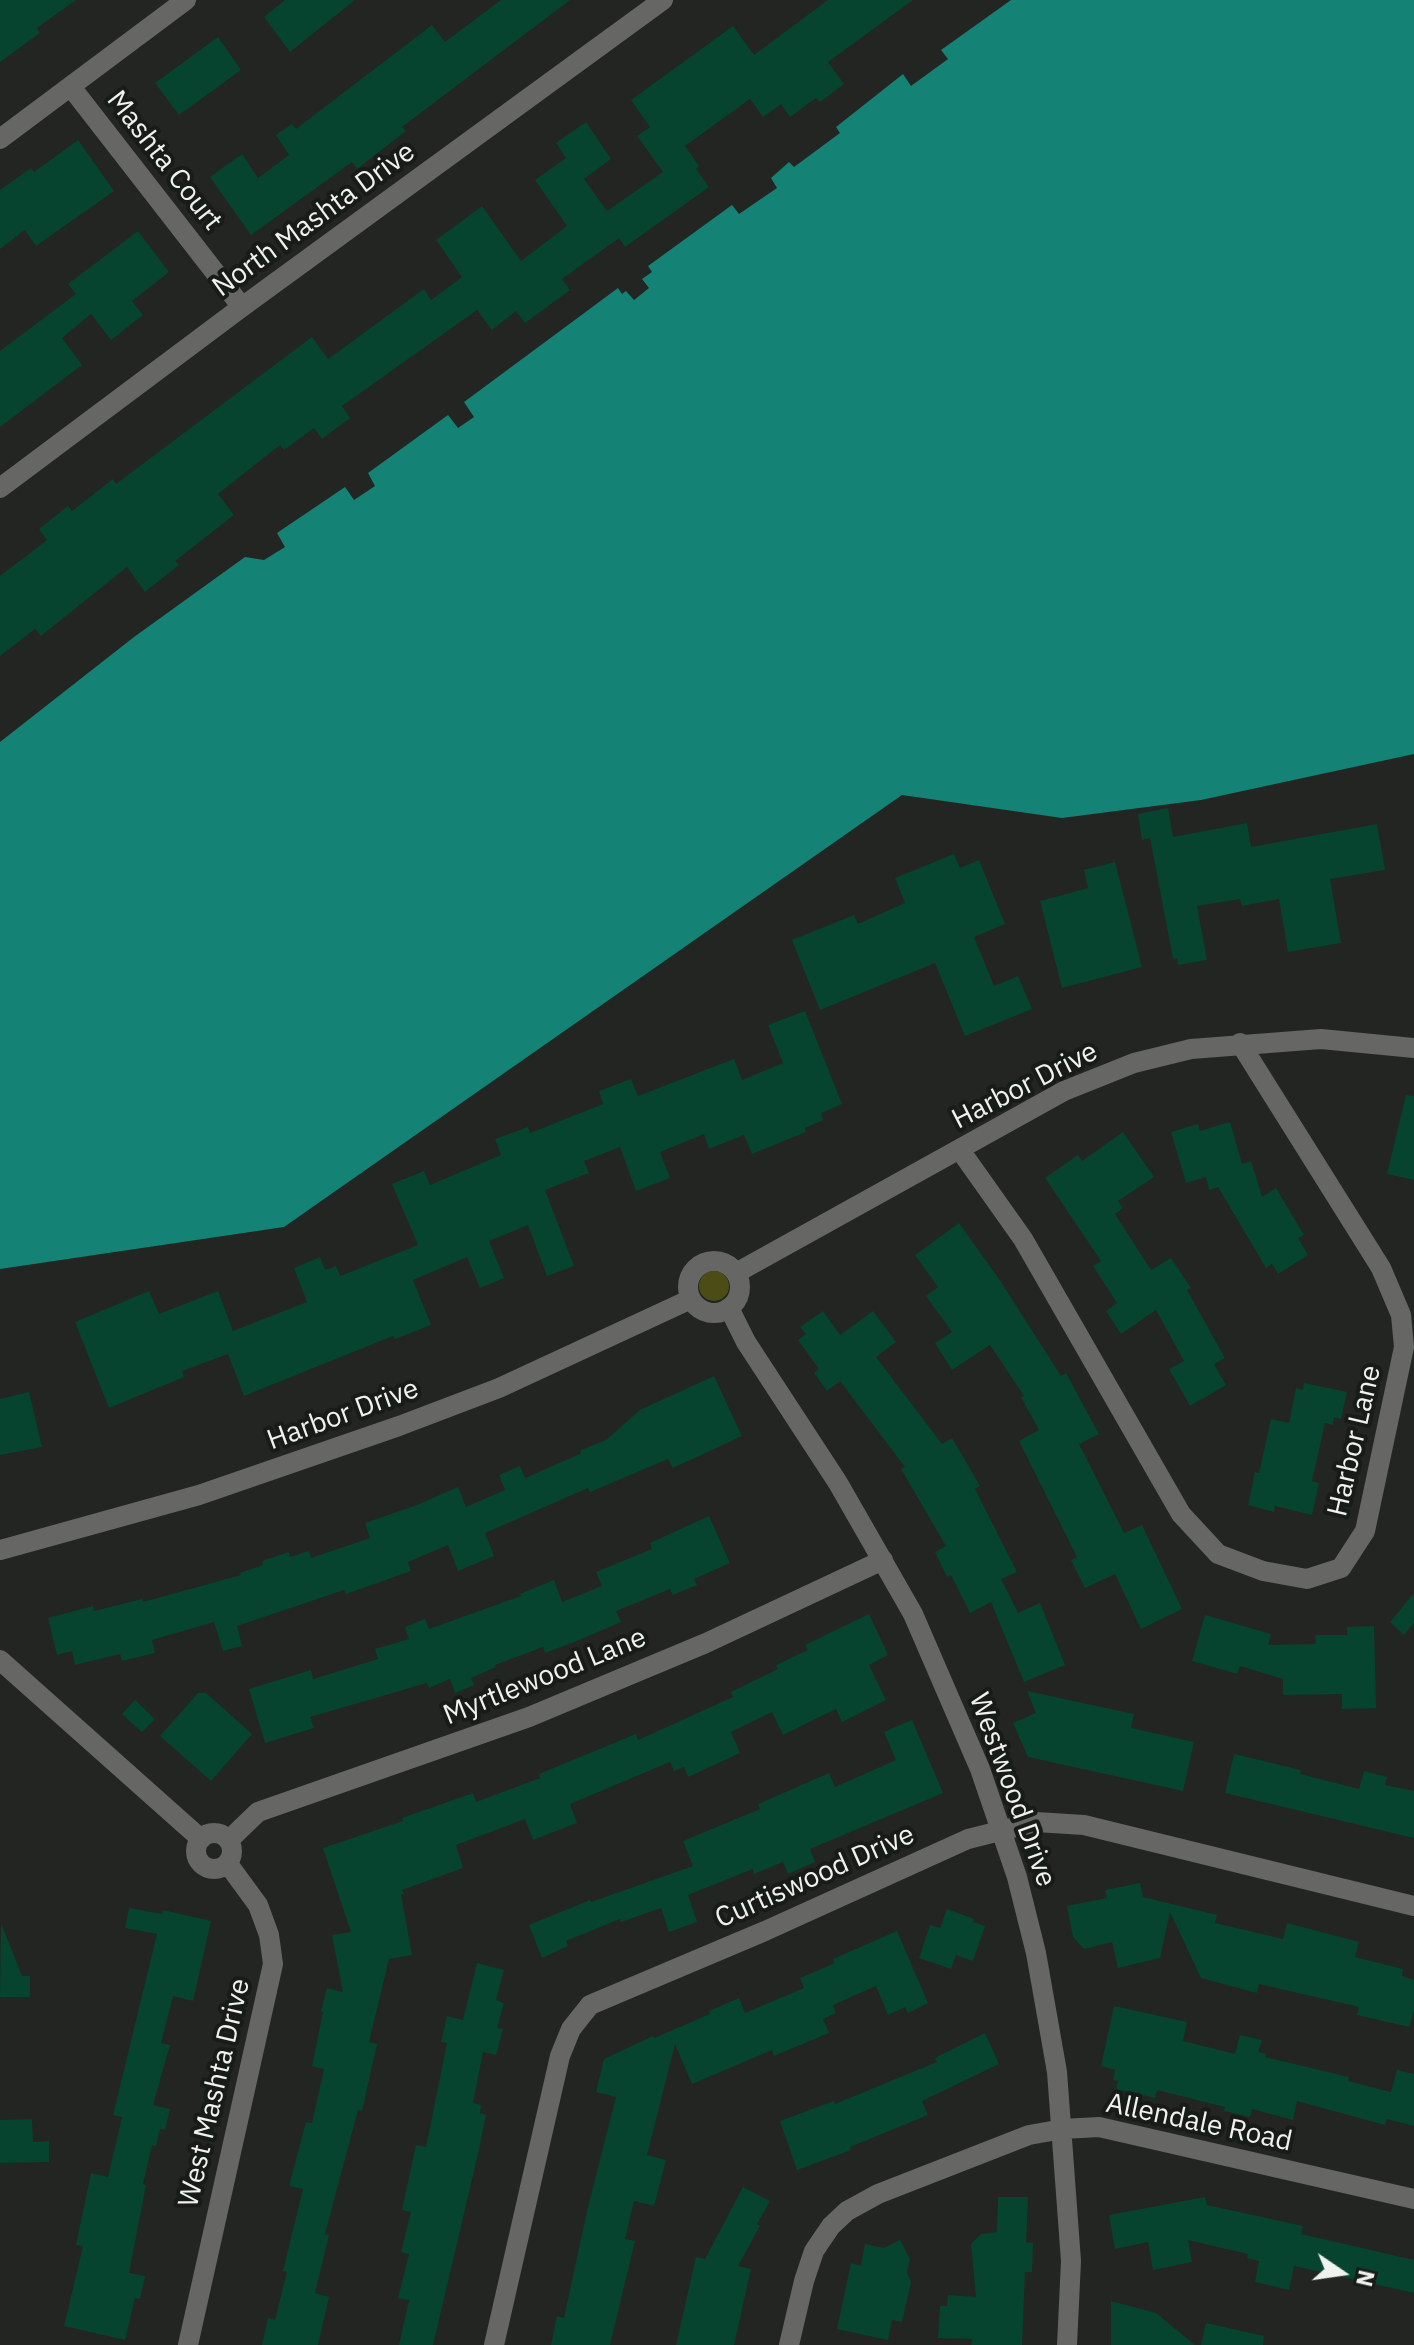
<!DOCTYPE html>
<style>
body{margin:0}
#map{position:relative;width:1414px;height:2345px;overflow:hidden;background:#222522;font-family:"IBM Plex Sans",sans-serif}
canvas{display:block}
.north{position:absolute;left:1302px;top:2233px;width:80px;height:80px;-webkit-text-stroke:6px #181c18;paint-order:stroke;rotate:103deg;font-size:22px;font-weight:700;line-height:32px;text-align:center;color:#eff2ef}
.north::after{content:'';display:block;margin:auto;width:28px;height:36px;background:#eff2ef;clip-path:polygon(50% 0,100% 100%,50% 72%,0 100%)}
</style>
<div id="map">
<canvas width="1414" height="2345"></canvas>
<div class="north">N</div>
</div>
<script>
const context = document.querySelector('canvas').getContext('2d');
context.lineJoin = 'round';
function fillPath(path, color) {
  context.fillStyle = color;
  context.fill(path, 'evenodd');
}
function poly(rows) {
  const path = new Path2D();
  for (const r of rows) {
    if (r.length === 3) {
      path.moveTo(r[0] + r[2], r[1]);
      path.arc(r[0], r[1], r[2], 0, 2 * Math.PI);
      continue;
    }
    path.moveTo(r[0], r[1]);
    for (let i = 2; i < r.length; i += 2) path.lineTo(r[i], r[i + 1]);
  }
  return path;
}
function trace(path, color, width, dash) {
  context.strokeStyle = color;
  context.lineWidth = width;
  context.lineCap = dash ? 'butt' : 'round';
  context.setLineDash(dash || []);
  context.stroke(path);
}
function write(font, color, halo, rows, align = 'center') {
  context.font = font + ' "IBM Plex Sans",sans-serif';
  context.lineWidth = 8;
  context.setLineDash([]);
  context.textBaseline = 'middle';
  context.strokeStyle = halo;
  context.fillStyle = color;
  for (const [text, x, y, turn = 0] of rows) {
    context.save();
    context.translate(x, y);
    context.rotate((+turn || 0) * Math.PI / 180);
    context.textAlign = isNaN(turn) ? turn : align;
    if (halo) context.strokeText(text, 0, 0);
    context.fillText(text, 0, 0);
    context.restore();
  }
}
const green = poly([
 [714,1286,15]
]);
const water = poly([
 [1011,0,1414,0,1414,754,1201,800,1062,818,902,795,284,1227,0,1269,0,742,134,637,245,557,264,560,285,547,277,533,345,487,354,500,375,486,368,473,448,415,458,428,474,417,464,402,618,288,622,294,626,291,634,300,649,288,642,279,652,272,648,266,732,205,739,214,777,188,771,178,789,162,794,167,840,133,836,127,903,74,911,86,948,59,941,50]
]);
const building = poly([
 [0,0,76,0,37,28,40,33,0,62],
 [285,0,355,0,290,52,264,17],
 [501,0,570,0,402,127,406,131,357,169,352,162,251,235,210,177,242,154,258,178,289,155,276,135,292,124,296,129,432,25,445,42],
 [828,0,913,0,828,62,844,84,820,102,816,98,790,117,781,104,763,117,750,99,685,146,699,166,696,169,709,187,625,247,619,238,562,279,570,290,525,323,516,311,492,330,477,310,342,406,350,418,322,439,314,428,284,450,280,445,218,494,234,515,175,561,179,565,145,592,127,567,41,636,35,629,0,656,0,576,47,540,39,529,68,506,72,511,113,479,116,484,312,337,328,359,424,289,431,300,462,277,436,240,482,206,521,261,567,226,535,180,566,158,556,143,586,122,611,159,584,179,607,211,663,172,637,136,650,127,631,100,733,26,754,55],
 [218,37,241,70,179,115,155,83],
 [78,140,114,191,36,246,25,230,0,249,0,190,31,168,34,172],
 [138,231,169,272,132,301,143,315,111,340,91,314,62,338,82,365,0,427,0,351,76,294,68,284],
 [1168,808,1173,837,1247,823,1251,847,1377,824,1385,870,1330,879,1341,943,1288,952,1279,899,1242,906,1240,899,1197,906,1207,960,1178,965,1177,958,1173,959,1150,838,1142,840,1138,814],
 [954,854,960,868,979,860,1005,924,974,937,994,986,1018,976,1032,1009,965,1036,935,963,820,1010,792,940,854,915,858,924,905,903,895,878],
 [1115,862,1142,967,1062,988,1040,901,1088,888,1084,870],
 [805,1011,842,1104,821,1113,823,1120,805,1128,806,1132,752,1154,744,1135,709,1149,704,1134,660,1152,670,1178,636,1191,620,1147,584,1161,589,1173,545,1190,574,1266,547,1276,528,1225,489,1241,504,1278,480,1288,467,1257,413,1280,431,1325,395,1339,393,1336,244,1396,228,1354,182,1371,184,1377,109,1408,75,1322,149,1291,159,1314,218,1291,233,1331,307,1302,294,1268,320,1257,325,1270,336,1266,340,1276,418,1245,392,1184,424,1171,430,1185,501,1155,495,1139,528,1127,530,1133,603,1104,599,1091,631,1079,638,1096,734,1059,742,1080,783,1063,768,1025],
 [1406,1095,1414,1096,1414,1180,1387,1174],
 [1230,1122,1242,1164,1251,1161,1262,1197,1276,1188,1304,1235,1298,1238,1308,1255,1278,1274,1272,1264,1266,1268,1218,1187,1209,1190,1206,1177,1186,1183,1171,1132,1198,1124,1200,1131],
 [1123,1132,1154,1177,1118,1201,1123,1208,1115,1214,1151,1270,1171,1258,1191,1288,1187,1290,1225,1358,1214,1364,1226,1385,1190,1406,1169,1369,1184,1361,1156,1310,1121,1334,1106,1311,1117,1303,1093,1266,1101,1261,1045,1178,1078,1155,1082,1161],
 [959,1223,1001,1282,1061,1376,1066,1373,1099,1434,1079,1444,1124,1533,1142,1525,1182,1609,1141,1629,1115,1574,1085,1588,1071,1560,1077,1557,1019,1441,1039,1430,1021,1397,1024,1396,990,1345,952,1370,935,1343,952,1332,926,1296,938,1287,915,1255],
 [823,1311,840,1335,873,1311,896,1342,876,1357,942,1444,952,1438,980,1486,975,1489,1017,1572,1001,1579,1018,1613,1040,1603,1065,1665,1024,1682,991,1602,970,1613,951,1575,947,1577,935,1552,946,1546,901,1469,905,1467,840,1381,827,1391,814,1373,819,1369,798,1340,806,1334,800,1327],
 [714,1376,742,1436,673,1468,668,1459,590,1492,588,1488,485,1533,494,1556,458,1571,448,1545,408,1562,411,1571,346,1594,344,1590,237,1626,242,1646,223,1651,214,1622,152,1640,155,1653,122,1661,120,1654,75,1665,72,1651,57,1655,48,1618,93,1606,94,1611,142,1599,143,1602,241,1575,240,1573,263,1565,262,1561,289,1552,290,1557,309,1551,311,1558,370,1538,365,1523,417,1505,458,1487,466,1507,505,1490,499,1475,520,1466,525,1478,580,1454,581,1450,606,1440,640,1410],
 [1304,1383,1347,1392,1341,1419,1334,1417,1333,1425,1325,1423,1312,1481,1319,1483,1312,1515,1275,1506,1274,1512,1248,1505,1255,1472,1259,1473,1271,1419,1289,1423,1296,1388,1303,1390],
 [29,1392,42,1447,0,1455,0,1399],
 [709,1516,730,1563,694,1579,697,1585,673,1595,670,1589,616,1611,621,1622,577,1641,545,1653,543,1647,495,1665,496,1667,471,1678,474,1685,455,1693,450,1679,429,1688,427,1683,310,1717,314,1728,265,1743,249,1689,311,1670,313,1679,378,1659,375,1649,409,1639,405,1627,425,1619,429,1629,521,1596,520,1594,554,1580,562,1602,602,1586,596,1572,652,1549,650,1543],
 [1414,1593,1414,1623,1404,1635,1390,1622],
 [869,1614,888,1655,869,1665,886,1700,842,1722,836,1709,783,1735,772,1712,731,1732,740,1753,688,1777,684,1767,674,1771,670,1762,570,1804,577,1823,533,1840,525,1819,456,1845,463,1868,402,1890,404,1894,401,1894,412,1955,389,1959,369,2042,377,2044,362,2111,358,2110,325,2234,329,2235,315,2293,329,2297,318,2345,262,2345,268,2318,275,2320,287,2272,283,2271,303,2189,289,2186,306,2122,312,2123,324,2069,312,2066,323,2012,321,2011,327,1988,343,1992,332,1935,351,1932,323,1848,403,1821,402,1818,473,1793,476,1802,540,1778,539,1774,636,1734,638,1740,733,1697,731,1692,778,1669,776,1665,808,1650,805,1645],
 [1205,1615,1271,1634,1268,1645,1316,1644,1315,1635,1347,1635,1347,1627,1374,1626,1376,1708,1342,1709,1342,1694,1283,1695,1283,1679,1240,1666,1237,1674,1192,1661],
 [1027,1691,1134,1714,1131,1728,1194,1742,1183,1791,1028,1757,1013,1723,1036,1713],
 [198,1693,206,1693,252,1734,211,1781,160,1736],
 [135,1700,155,1719,142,1732,122,1714],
 [912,1720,943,1793,810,1849,815,1862,788,1874,783,1862,754,1874,753,1869,688,1895,697,1922,669,1932,661,1908,621,1922,620,1919,566,1941,568,1946,542,1958,529,1925,590,1900,591,1902,693,1866,683,1841,760,1809,758,1804,829,1773,835,1787,896,1760,884,1732],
 [1234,1754,1301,1770,1300,1774,1359,1789,1364,1771,1387,1777,1385,1785,1414,1791,1414,1838,1225,1793],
 [1140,1883,1143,1897,1217,1915,1215,1923,1283,1939,1287,1923,1359,1942,1355,1957,1403,1969,1402,1976,1414,1980,1414,2011,1409,2027,1357,2015,1359,2007,1259,1984,1257,1993,1201,1978,1170,1912,1160,1958,1118,1968,1112,1942,1084,1949,1073,1937,1067,1906,1107,1898,1105,1890],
 [129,1908,162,1914,163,1910,211,1921,193,2001,173,1996,161,2043,170,2045,153,2105,170,2109,165,2130,160,2129,156,2146,152,2145,143,2184,146,2185,129,2273,145,2276,140,2299,135,2298,125,2340,64,2326,83,2246,76,2245,91,2173,108,2177,122,2117,113,2115,157,1934,125,1928],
 [947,1909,974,1919,973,1922,985,1926,973,1961,956,1955,951,1969,919,1958,930,1925,940,1928],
 [1,1923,22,1976,30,1976,30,1997,0,1997],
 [897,1931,928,2003,908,2013,905,2007,888,2015,876,1986,833,2005,836,2013,823,2019,829,2033,774,2056,772,2050,692,2084,675,2044,647,2155,666,2160,654,2206,634,2201,625,2239,635,2241,610,2345,551,2345,557,2316,564,2318,587,2211,616,2097,596,2092,604,2059,653,2036,654,2038,710,2014,709,2011,739,1998,745,2013,804,1988,800,1978,835,1963,833,1959],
 [477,1963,504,1970,496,2000,504,2003,497,2028,503,2029,496,2055,483,2052,473,2103,481,2105,480,2113,486,2115,478,2154,433,2345,399,2345,409,2300,398,2298,409,2254,401,2252,411,2212,402,2210,416,2145,426,2147,447,2043,441,2042,447,2016,463,2020],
 [1114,2006,1187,2022,1183,2041,1235,2054,1240,2035,1262,2040,1258,2052,1266,2054,1265,2057,1349,2077,1348,2081,1391,2092,1397,2070,1414,2074,1414,2126,1387,2119,1385,2125,1297,2101,1293,2120,1252,2109,1250,2117,1224,2111,1225,2107,1157,2090,1155,2098,1116,2089,1118,2081,1113,2080,1115,2070,1101,2066],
 [985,2033,999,2064,922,2101,928,2115,850,2147,851,2150,797,2170,780,2121,834,2101,835,2104,937,2062,935,2058],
 [32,2119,33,2142,49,2141,49,2162,0,2163,0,2120],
 [743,2187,770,2201,757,2224,760,2226,738,2266,751,2269,734,2345,676,2345,696,2257,705,2259],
 [998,2197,1028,2197,1026,2243,1033,2243,1032,2272,1025,2272,1022,2345,971,2345,972,2339,938,2338,940,2306,947,2306,948,2295,976,2297,971,2244,981,2234,997,2232],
 [1205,2197,1207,2205,1303,2226,1301,2234,1414,2260,1414,2293,1294,2266,1289,2290,1255,2282,1259,2261,1247,2258,1248,2254,1188,2240,1192,2262,1153,2270,1148,2242,1115,2249,1109,2215],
 [900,2240,910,2259,907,2272,911,2282,902,2322,892,2320,888,2340,837,2329,851,2263,861,2266,865,2244,884,2248],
 [1111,2301,1156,2313,1195,2345,1111,2345],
 [1206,2323,1264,2336,1263,2345,1201,2345]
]);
const minor = poly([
 [71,87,242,307],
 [0,139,186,0],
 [0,488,242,307,663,0],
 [960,1150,1023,1239,1181,1514,1218,1554,1263,1571,1307,1579,1341,1568,1365,1531,1404,1347,1401,1315,1381,1268,1240,1043],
 [729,1308,746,1342,838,1483,913,1614,980,1769,1017,1877,1036,1953,1057,2072,1071,2261,1067,2345],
 [229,1840,258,1812,529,1717,706,1643,883,1560],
 [494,2345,560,2056,571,2029,590,2005,765,1931,968,1839,1036,1822,1084,1825,1414,1906],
 [789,2345,804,2281,814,2251,831,2226,847,2211,878,2194,1029,2135,1063,2129,1099,2127,1414,2199]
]);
const tertiary = poly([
 [714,1287,26],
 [736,1273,1064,1091,1134,1063,1191,1049,1321,1039,1414,1048],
 [0,1550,199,1495,399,1426,499,1388,691,1299],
 [0,1660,201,1839],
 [214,1851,18],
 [188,2345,273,1964,269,1935,258,1905,228,1864]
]);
const streetNames = [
 ["Mashta Court",164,161,52],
 ["North Mashta Drive",314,220,-36],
 ["Harbor Drive",1025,1086,-27],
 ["Harbor Drive",343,1415,-20],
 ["Harbor Lane",1355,1441,-77],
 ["Myrtlewood Lane",545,1677,-22],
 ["Westwood Drive",1012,1790,70],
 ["Curtiswood Drive",815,1877,-24],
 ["West Mashta Drive",215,2093,-77],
 ["Allendale Road",1199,2123,12]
];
fillPath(green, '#4c4c16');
fillPath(water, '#148274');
fillPath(building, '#06442f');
trace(minor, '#666764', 20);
trace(tertiary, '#666764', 20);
write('28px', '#eff2ef', '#181c18', streetNames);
</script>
